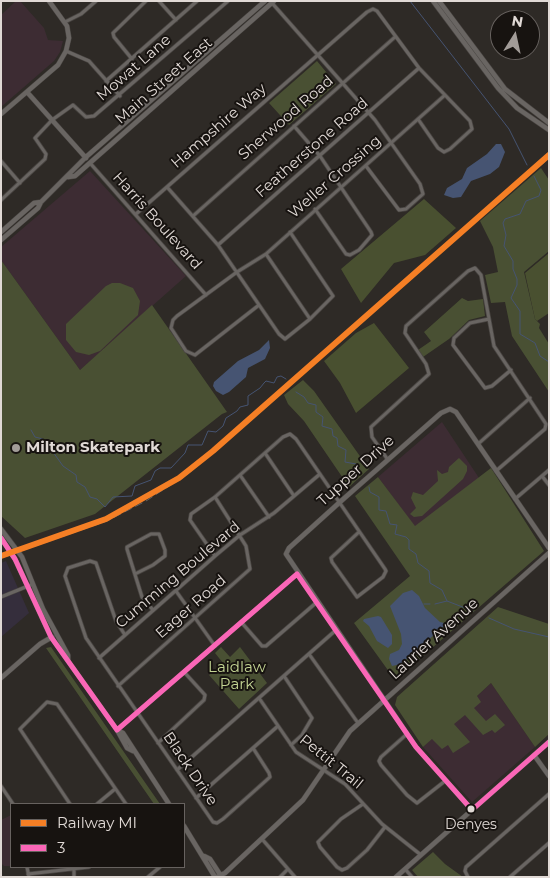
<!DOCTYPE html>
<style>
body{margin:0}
#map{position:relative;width:550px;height:878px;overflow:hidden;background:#2e2a26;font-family:Montserrat,sans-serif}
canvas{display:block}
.frame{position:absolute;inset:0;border:2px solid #e0d9d5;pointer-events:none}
.legend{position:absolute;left:10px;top:803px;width:175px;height:65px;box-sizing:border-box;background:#171310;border:1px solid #67625f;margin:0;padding:6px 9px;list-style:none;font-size:15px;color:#e0d9d5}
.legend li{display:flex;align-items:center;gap:10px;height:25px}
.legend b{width:25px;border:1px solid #67625f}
.north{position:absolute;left:490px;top:10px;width:50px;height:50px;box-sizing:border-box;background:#171310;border:1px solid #67625f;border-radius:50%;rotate:10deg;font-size:14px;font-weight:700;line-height:20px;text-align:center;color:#e0d9d5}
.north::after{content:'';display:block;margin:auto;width:18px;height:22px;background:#a29c98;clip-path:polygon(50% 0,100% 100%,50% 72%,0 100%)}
</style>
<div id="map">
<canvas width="550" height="878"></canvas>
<div class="frame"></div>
<ul class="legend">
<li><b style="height:6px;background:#f57f25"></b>Railway MI</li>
<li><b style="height:6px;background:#fa66b7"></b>3</li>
</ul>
<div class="north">N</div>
</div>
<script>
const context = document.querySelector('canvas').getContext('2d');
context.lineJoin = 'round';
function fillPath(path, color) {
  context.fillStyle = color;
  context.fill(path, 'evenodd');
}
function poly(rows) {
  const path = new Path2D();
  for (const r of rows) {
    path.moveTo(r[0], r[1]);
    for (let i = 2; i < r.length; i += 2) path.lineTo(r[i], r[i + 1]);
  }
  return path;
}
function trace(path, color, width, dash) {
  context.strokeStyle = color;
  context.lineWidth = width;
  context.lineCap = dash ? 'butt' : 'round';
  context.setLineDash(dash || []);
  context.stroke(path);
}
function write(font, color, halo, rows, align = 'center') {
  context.font = font + ' Montserrat,sans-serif';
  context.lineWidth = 4;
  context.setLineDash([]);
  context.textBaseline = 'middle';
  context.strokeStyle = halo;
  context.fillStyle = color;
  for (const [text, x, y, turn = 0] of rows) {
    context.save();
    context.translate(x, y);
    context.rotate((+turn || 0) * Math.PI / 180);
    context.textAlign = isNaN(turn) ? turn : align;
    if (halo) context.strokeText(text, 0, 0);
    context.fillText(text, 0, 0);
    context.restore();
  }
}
const industrial = poly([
 [6,561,29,613,1,637,1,563]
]);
const education = poly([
 [16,1,20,1,44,28,48,40,63,41,60,52,54,61,1,107,1,15],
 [90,171,186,276,80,370,1,260,1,247],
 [442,422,479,478,415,527,378,477],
 [491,683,535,747,472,802,423,747],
 [11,815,11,866,4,866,1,863,1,820]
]);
const green = poly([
 [317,61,336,84,289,125,269,103],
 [541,168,549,180,549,251,524,272,535,319,540,324,539,328,549,344,549,392,512,336,505,302,491,303,485,275,498,272,493,247,480,221],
 [1,260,80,370,152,305,227,412,222,414,95,514,25,538,1,516],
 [112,283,120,283,133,288,140,301,138,315,100,351,89,355,76,352,66,340,66,324,106,286],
 [462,298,468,301,483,299,485,316,469,320,449,339,423,357,418,350,431,341,424,332],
 [303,380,314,391,369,469,349,487,304,421,288,404,284,395],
 [459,458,467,466,467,471,463,479,422,516,414,517,410,514,416,508,411,498,413,492,423,495,438,481,437,470,442,474,448,472,449,467],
 [491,468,544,551,395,680,354,623,410,576,355,496,378,477,415,526],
 [498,607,549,624,549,734,535,747,491,683,477,696,481,702,474,708,486,721,495,714,505,725,495,733,492,730,483,735,465,715,454,724,470,742,453,753,448,745,442,749,432,739,423,747,395,705,397,697],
 [51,647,160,804,154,804,46,648],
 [221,647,230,657,240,647,267,683,239,709,209,675,223,663,215,653],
 [433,852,445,864,463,877,418,877,412,870]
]);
const forest = poly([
 [424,199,456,228,425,255,394,263,361,303,341,269],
 [549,253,549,313,537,321,535,319,525,273],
 [374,323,409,368,356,413,340,383,324,361,356,333]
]);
const water = poly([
 [496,144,501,144,505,152,499,167,490,174,471,181,461,197,453,198,444,195,447,188,462,179,467,168,487,154],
 [269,340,270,348,265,359,248,368,246,377,229,392,223,395,216,391,213,386,214,382,238,361,259,350],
 [412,590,419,596,425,608,440,622,444,623,444,626,401,664,392,666,389,659,390,654,399,650,402,644,401,634,390,606,403,593],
 [378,616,381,617,392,635,392,644,388,648,377,641,369,626,363,621,364,619]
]);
const stream = poly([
 [410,1,509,129,527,165],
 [534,176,541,190,539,196,526,201,520,214,505,219,503,223,506,235,504,246,513,261,513,269,517,279,517,285,511,298,520,311,520,334,535,343,540,356,549,362],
 [296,392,304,397,308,403,316,405,316,412,323,417,322,426,332,429,333,436,337,438,338,446,346,450,345,462,356,464,358,474],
 [31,430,35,437,43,439,45,442,44,448,53,452,63,466,76,475,77,482,85,487,90,497,97,499,105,507,113,497,132,496,135,486,151,480,155,471,160,468,171,468,185,453,188,445,202,445,208,431,216,432,223,426,226,418,237,411,240,407,248,405,248,396,260,388,264,383,266,381,274,383,277,377,281,376,286,379],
 [369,487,370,492,379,497,379,510,386,511,390,524,397,525,395,534,406,537,409,540,409,549,416,554,418,563,429,571,430,583,442,590,447,601],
 [424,604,430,604],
 [435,604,447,601,473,611],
 [489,618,514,629,549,637]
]);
const street = poly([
 [159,1,176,20],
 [272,3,375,120,420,184,423,194,406,209,399,210,366,166],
 [65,22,81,14,96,1],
 [66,51,89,61,120,96],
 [132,59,114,37,113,33,146,1],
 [106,81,197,1],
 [294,126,320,156,371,232,372,235,359,250,350,255,346,254,315,209],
 [1,161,20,183],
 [90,163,206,295],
 [167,187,218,245,279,334,285,339,310,319,333,296,290,232],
 [1,200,45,159,46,154,35,138,52,120,73,105,86,117,94,116,228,1],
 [136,214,367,12,373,9,377,11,419,68,470,121,472,129,450,149,444,152,438,148,418,119],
 [193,216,395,37],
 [218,245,419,68],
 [266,254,310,319],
 [259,305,195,355,186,351,171,328,173,320,177,316,237,272,266,254,445,95],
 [489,319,470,323,454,338,453,345,485,388,492,386,511,370],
 [478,444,530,398],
 [265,453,294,496],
 [388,460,372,437,371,427,429,374,426,364,405,333,406,326,468,271,475,268,481,275,494,346,546,424,545,429,496,471],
 [240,475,269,517],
 [542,476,549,485],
 [515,499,549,470],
 [215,556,190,520,191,514,215,497,283,437,290,434,296,439,385,569,386,571,383,577,357,597,332,562,331,558,359,532],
 [135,574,153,565,165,556,165,550,159,534,151,534,127,547,127,549,142,597,153,610],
 [176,591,215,646],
 [1,597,33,584],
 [242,623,262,646,266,646,317,602],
 [125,635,116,621,96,563,90,561,68,568,65,576,86,638,213,822,217,823,223,819,270,777,269,773,253,748],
 [309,654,358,723],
 [99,658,215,556,240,535,274,513,320,474],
 [284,676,312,718,302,735,291,745],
 [118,686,250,569,246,546,215,497],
 [259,698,296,752,345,784,382,824,421,855],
 [117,730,297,574],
 [407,734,381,757,379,761,381,765,407,795,417,803,445,781],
 [158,743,204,700,205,695,185,673],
 [177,770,336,630],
 [1,786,13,804],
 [196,798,278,726],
 [70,804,20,729,47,702,57,704,126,804],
 [97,804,115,789],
 [363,804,341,819,318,842,320,847,337,867,342,870,347,868,367,850,385,827],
 [262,839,295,877],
 [27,867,29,877],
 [405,869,412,877],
 [74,870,74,877],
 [28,874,89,867],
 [148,877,160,867],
 [280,877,288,869],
 [468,877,465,871,466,867,549,794],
 [510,877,549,843]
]);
const secondary = poly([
 [433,1,498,88,517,108,549,130],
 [439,1,505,89,549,123],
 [27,92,86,158],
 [1,114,58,65,66,51,69,38,67,26,49,1],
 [68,177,75,176,274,1],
 [1,232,34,203,41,202],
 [1,240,38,208,41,202,86,157,265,1],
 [1,529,22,557,43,609,68,655,68,660],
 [1,538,15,559,51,637,117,730,127,748,133,751],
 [1,678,40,644,52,637],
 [117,730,123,733,169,804],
 [534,755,549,776],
 [472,810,416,747,286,554,289,548,340,502,441,413,450,409,456,412,549,548],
 [184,826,215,877],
 [204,856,210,859,221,876],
 [217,877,225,873,303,800,350,731,549,553],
 [396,877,549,742]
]);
const rail = poly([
 [1,558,107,521,146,501,189,473,549,158]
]);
const bus1 = poly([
 [1,538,15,559,51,637,117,730,297,574,416,747,472,810,549,742]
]);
const rail1 = poly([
 [1,556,106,519,179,478,213,451,549,155]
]);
const markers = [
 [16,448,5,"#a29c98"],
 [471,809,4.5,"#e0d9d5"]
];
const busNames = [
 ["Denyes",471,825]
];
const streetNames = [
 ["Mowat Lane",134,68,-41],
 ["Main Street East",164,81,-41],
 ["Sherwood Road",286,118,-41],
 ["Hampshire Way",219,126,-41],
 ["Featherstone Road",312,148,-41],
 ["Weller Crossing",335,177,-41],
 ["Harris Boulevard",157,221,48],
 ["Tupper Drive",356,471,-42],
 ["Cumming Boulevard",178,575,-40],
 ["Eager Road",191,607,-41],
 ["Laurier Avenue",434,639,-42],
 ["Pettit Trail",331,762,39],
 ["Black Drive",190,769,56]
];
const poiNames = [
 ["Milton Skatepark",26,448]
];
const parkNames = [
 ["Laidlaw",237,668],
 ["Park",237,685]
];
fillPath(industrial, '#352e3c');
fillPath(education, '#3d2c33');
fillPath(green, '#495033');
fillPath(forest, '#495030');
fillPath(water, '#465472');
trace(stream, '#465472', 1);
trace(street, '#4a4643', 4.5);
trace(secondary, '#4a4643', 5.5);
trace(street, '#696562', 3);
trace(secondary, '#696562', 4.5);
trace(rail, '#666260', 1, [8, 4]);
trace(bus1, '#fa66b7', 5);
trace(rail1, '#f57f25', 6);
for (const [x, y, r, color] of markers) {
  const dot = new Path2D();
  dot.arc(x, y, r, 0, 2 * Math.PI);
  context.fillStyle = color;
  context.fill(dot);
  trace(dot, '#171310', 2);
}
write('14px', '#e0d9d5', '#171310', busNames);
write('15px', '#e0d9d5', '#171310', streetNames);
write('bold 15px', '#e0d9d5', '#171310', poiNames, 'left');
write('15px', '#c4d594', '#171310', parkNames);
</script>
